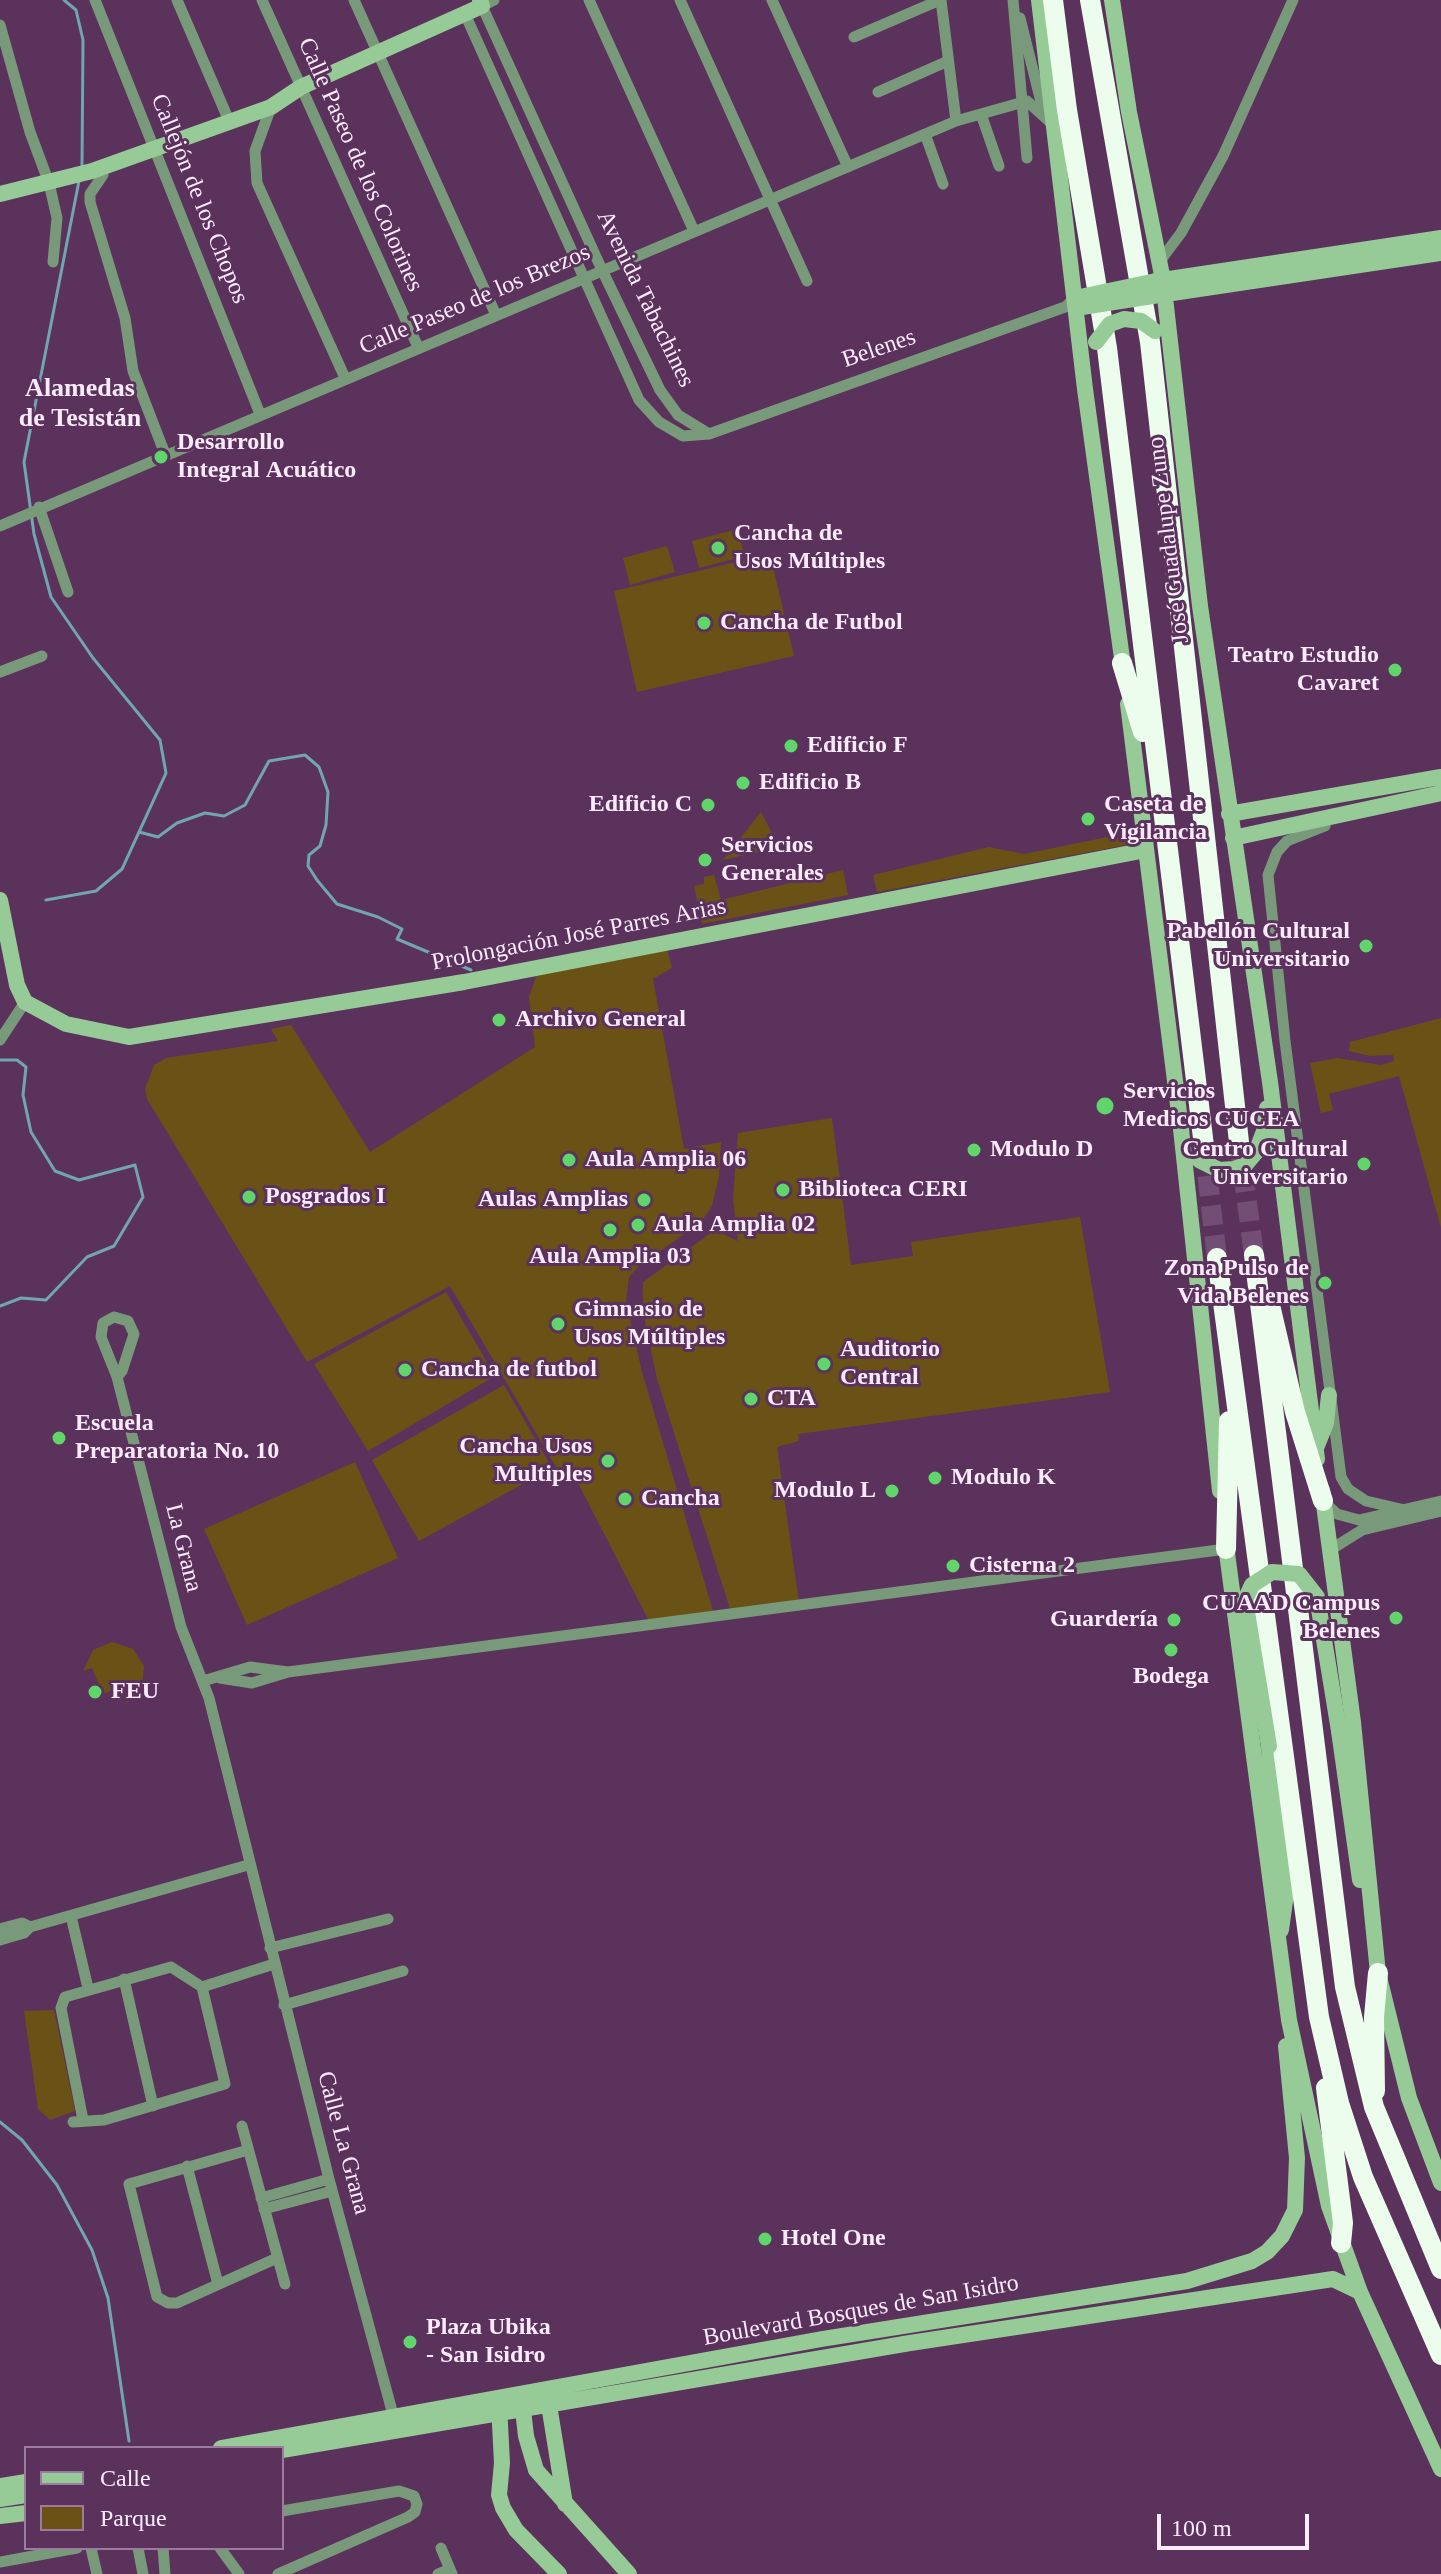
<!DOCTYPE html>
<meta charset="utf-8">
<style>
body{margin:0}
#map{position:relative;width:1441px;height:2574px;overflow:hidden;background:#5a325c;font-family:"Times New Roman",serif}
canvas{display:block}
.legend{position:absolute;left:24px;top:2446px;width:260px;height:104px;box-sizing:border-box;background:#5a325c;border:2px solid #9c7c9d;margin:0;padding:10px 14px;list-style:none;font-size:24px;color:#feebff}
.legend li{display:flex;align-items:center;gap:16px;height:40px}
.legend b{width:40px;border:2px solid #9c7c9d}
.scale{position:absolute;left:1157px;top:2514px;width:152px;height:36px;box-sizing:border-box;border:4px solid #feebff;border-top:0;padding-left:10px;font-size:24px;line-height:28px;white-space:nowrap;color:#feebff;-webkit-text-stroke:6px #5a325c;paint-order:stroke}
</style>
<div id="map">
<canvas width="1441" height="2574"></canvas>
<ul class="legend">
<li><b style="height:10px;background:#96ca97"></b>Calle</li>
<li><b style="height:22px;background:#6a5217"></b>Parque</li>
</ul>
<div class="scale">100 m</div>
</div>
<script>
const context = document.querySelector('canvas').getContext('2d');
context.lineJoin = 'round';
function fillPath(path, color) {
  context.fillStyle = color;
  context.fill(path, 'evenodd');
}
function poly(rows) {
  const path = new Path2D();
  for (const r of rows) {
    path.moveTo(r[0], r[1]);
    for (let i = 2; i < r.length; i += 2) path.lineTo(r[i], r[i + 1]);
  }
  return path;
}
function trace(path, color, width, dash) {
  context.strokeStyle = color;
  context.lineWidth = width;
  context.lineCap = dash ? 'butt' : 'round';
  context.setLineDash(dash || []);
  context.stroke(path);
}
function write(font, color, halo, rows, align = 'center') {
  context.font = font + ' "Times New Roman",serif';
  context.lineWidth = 6;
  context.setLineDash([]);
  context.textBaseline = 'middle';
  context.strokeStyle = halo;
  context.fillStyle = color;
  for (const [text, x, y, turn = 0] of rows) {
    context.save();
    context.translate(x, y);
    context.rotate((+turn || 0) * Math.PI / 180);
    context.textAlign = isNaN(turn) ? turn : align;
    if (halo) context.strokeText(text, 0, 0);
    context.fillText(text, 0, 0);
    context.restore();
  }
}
const green = poly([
 [737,529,745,556,699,568,692,541],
 [667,546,675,572,630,585,623,558],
 [770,554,794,656,637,692,614,591],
 [761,812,779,847,723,860],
 [1112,836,1125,840,1126,845,877,892,873,875,989,847,1024,854],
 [843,870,848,895,702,924,694,886,704,884,704,877,714,875,721,900],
 [667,949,672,968,653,979,684,1149,721,1142,719,1177,712,1206,701,1222,639,1266,629,1277,626,1301,642,1372,713,1611,650,1623,579,1485,559,1472,450,1286,307,1362,147,1099,145,1089,154,1065,166,1058,278,1041,271,1029,291,1025,370,1152,535,1047,529,997,537,974],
 [1441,1018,1441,1228,1399,1076,1329,1094,1333,1110,1321,1113,1310,1063,1337,1058,1381,1065,1394,1061,1393,1055,1370,1056,1349,1051,1350,1042],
 [832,1118,851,1265,913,1256,911,1242,1080,1217,1110,1392,798,1434,799,1441,777,1447,799,1603,731,1612,657,1379,643,1311,643,1282,715,1230,738,1241,733,1199,738,1133],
 [446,1292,495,1376,368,1451,314,1364],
 [504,1385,552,1468,419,1541,372,1460],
 [355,1462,398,1558,247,1625,204,1529],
 [112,1642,133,1649,144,1666,142,1688,127,1703,122,1691,117,1693,115,1689,103,1694,92,1668,83,1671,93,1650],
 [54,2010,75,2111,50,2120,38,2109,24,2011]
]);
const stream = poly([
 [64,0,76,10,83,40,82,165],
 [139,832,158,837,177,823,205,813,224,816,245,805,269,761,305,755,319,767,328,792,326,825,320,846,309,855,308,866,317,880,337,904,378,917,402,929,397,939,471,970],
 [46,900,96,891,122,869,166,773,160,740,93,658,51,597,34,534,24,462,79,181],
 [0,1060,17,1060,26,1067,23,1095,31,1132,55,1171,79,1180,135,1165,143,1197,114,1246,87,1257,46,1300,21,1298,0,1306],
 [0,2122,22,2140,57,2185,92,2250,108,2298,129,2441]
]);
const highwayTunnel = poly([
 [1239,1142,1254,1255],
 [1204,1146,1217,1258]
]);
const street = poly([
 [95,0,260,414],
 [177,0,230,123],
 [262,0,418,347],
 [354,0,496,315],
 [494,0,482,6,602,270,660,390,678,415,709,434],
 [589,0,694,231],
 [680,0,807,281],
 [772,0,848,167],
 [941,0,956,121],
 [1013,0,1027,158],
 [465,14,639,400,659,422,683,436,709,434,1065,307,1075,298],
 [1020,18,1044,114],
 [0,25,30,132,49,183,57,218,53,262],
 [854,37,940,0],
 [878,92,948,61],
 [271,107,255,151,257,183,345,378],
 [981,114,999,166],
 [925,134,943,184],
 [101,168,103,175,90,194,90,202,125,318,133,371,165,454],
 [1160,261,1181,233,1223,156,1293,0],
 [39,507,68,592],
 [0,526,956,121,1027,101,1052,124],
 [0,672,42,656],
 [1325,826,1287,841,1277,852,1268,875,1285,1041,1341,1477,1348,1489,1366,1501,1405,1510],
 [0,1040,25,1002],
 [117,1377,122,1371,134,1334,128,1321,114,1317,103,1323,101,1337,117,1377,181,1627,209,1698,329,2179,395,2422],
 [1323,1501,1337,1514,1359,1520,1441,1501],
 [1330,1550,1362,1530,1441,1511],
 [220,1678,252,1683,288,1672,1226,1549],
 [203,1681,250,1667,288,1672],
 [71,1916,88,1988],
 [0,1929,22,1923,30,1927],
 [0,1940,24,1933,30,1927,248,1865],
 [270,1948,388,1919],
 [124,1979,153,2106],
 [202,1987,274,1964],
 [284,2005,403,1971],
 [83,2120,61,2008,65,1997,171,1967,202,1987],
 [73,2122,104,2120,225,2084,202,1987],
 [242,2126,285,2284],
 [248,2150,129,2184,157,2297,168,2303,177,2303,277,2258],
 [187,2166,218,2284],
 [261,2198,329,2179],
 [264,2209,332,2191],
 [91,2548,97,2574],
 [138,2548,143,2574],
 [163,2548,165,2574],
 [220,2548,239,2574],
 [441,2548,452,2574],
 [0,2562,77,2548],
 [278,2574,408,2517,415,2512,417,2504,414,2496,399,2491,282,2511],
 [438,2574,450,2569]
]);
const secondary = poly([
 [1039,0,1085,389,1124,673],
 [1112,0,1129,112,1163,280,1200,606,1270,1082,1317,1459],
 [0,194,92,171,271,107,301,87,482,6,480,0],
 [1156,281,1441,238],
 [1159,295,1441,253],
 [1128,704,1181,1129,1220,1491],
 [1229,814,1441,777],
 [1233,838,1441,793],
 [0,900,17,985,25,1002,66,1024,129,1037,464,982,1146,850],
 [1256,1152,1264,1131,1267,1108],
 [1316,1448,1326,1423,1329,1395],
 [1322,1490,1353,1722,1378,1973,1409,2098,1441,2183],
 [1225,1538,1289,2020,1329,2206,1360,2292,1441,2469],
 [1339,1731,1360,1880],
 [1269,1746,1286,1894,1281,1930],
 [522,2401,526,2436,536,2470,629,2574],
 [499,2405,502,2463,499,2495,503,2508,516,2530,559,2574],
 [549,2405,565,2504],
 [221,2448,822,2339,1187,2281,1252,2261,1267,2252,1282,2236,1295,2210,1297,2158,1286,2046],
 [282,2450,910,2343,1333,2279,1360,2292],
 [0,2486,26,2482],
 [0,2499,26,2495],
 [0,2516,26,2513]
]);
const highway = poly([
 [1053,0,1067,110,1107,348,1204,1146],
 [1090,0,1150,342,1239,1142],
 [1122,663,1143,732],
 [1254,1255,1345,1987,1374,2107,1441,2269],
 [1217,1258,1319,2017,1339,2103,1363,2177,1441,2355],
 [1270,1305,1295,1412,1323,1501],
 [1226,1549,1229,1421],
 [1326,2088,1343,2223,1341,2243],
 [1375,2091,1374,2017,1378,1973]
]);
const secondaryBridge = poly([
 [1080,297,1156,281],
 [1082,307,1159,295],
 [1096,342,1110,324,1124,319,1141,321,1155,331],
 [1199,1160,1219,1170,1234,1169,1245,1165,1256,1152],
 [1269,1746,1245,1600,1252,1585,1272,1572,1299,1574,1317,1597,1339,1731]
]);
const markers = [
 [161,457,8,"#60d56b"],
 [718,548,8,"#60d56b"],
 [704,623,8,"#60d56b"],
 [1395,670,8,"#60d56b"],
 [791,746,8,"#60d56b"],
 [743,783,8,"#60d56b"],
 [708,805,8,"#60d56b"],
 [1088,819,8,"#60d56b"],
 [705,860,8,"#60d56b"],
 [1366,946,8,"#60d56b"],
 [499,1020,8,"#60d56b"],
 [1105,1106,10,"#60d56b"],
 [974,1150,8,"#60d56b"],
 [569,1160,8,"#60d56b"],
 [1364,1164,8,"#60d56b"],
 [783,1190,8,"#60d56b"],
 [249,1197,8,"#60d56b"],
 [644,1200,8,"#60d56b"],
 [638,1225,8,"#60d56b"],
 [610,1230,8,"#60d56b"],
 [1325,1283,8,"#60d56b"],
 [558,1324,8,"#60d56b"],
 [824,1364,8,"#60d56b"],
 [405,1370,8,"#60d56b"],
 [751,1399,8,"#60d56b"],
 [59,1438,8,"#60d56b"],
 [608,1461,8,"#60d56b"],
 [935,1478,8,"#60d56b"],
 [892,1491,8,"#60d56b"],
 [625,1499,8,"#60d56b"],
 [953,1566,8,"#60d56b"],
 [1396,1618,8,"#60d56b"],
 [1174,1620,8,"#60d56b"],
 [1171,1650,8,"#60d56b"],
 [95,1692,8,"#60d56b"],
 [765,2239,8,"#60d56b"],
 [410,2342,8,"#60d56b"]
];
const streetNames = [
 ["Calle Paseo de los Colorines",360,165,66],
 ["Callejón de los Chopos",199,199,68],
 ["Avenida Tabachines",645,299,64],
 ["Calle Paseo de los Brezos",475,300,-23],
 ["Belenes",879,349,-19],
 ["José Guadalupe Zuno",1169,540,-97],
 ["Prolongación José Parres Arias",579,935,-11],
 ["La Grana",183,1548,76],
 ["Calle La Grana",343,2143,75],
 ["Boulevard Bosques de San Isidro",861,2311,-10]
];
const poiNames = [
 ["Desarrollo",177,443],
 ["Integral Acuático",177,471],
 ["Cancha de",734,534],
 ["Usos Múltiples",734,562],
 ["Cancha de Futbol",720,623],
 ["Teatro Estudio",1379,656,"right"],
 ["Cavaret",1379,684,"right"],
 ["Edificio F",807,746],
 ["Edificio B",759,783],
 ["Edificio C",692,805,"right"],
 ["Caseta de",1104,805],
 ["Vigilancia",1104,833],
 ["Servicios",721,846],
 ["Generales",721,874],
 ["Pabellón Cultural",1350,932,"right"],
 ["Universitario",1350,960,"right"],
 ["Archivo General",515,1020],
 ["Servicios",1123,1092],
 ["Medicos CUCEA",1123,1120],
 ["Modulo D",990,1150],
 ["Centro Cultural",1348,1150,"right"],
 ["Universitario",1348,1178,"right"],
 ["Aula Amplia 06",585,1160],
 ["Biblioteca CERI",799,1190],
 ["Posgrados I",265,1197],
 ["Aulas Amplias",628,1200,"right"],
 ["Aula Amplia 02",654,1225],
 ["Aula Amplia 03",610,1257,"center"],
 ["Zona Pulso de",1309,1269,"right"],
 ["Vida Belenes",1309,1297,"right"],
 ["Gimnasio de",574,1310],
 ["Usos Múltiples",574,1338],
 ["Auditorio",840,1350],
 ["Central",840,1378],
 ["Cancha de futbol",421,1370],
 ["CTA",767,1399],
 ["Escuela",75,1424],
 ["Preparatoria No. 10",75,1452],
 ["Cancha Usos",592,1447,"right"],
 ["Multiples",592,1475,"right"],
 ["Modulo K",951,1478],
 ["Modulo L",876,1491,"right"],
 ["Cancha",641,1499],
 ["Cisterna 2",969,1566],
 ["CUAAD Campus",1380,1604,"right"],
 ["Belenes",1380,1632,"right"],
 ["Guardería",1158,1620,"right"],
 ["Bodega",1171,1677,"center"],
 ["FEU",111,1692],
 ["Hotel One",781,2239],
 ["Plaza Ubika",426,2328],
 ["- San Isidro",426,2356]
];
const neighbourhoodNames = [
 ["Alamedas",80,389],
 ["de Tesistán",80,419]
];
fillPath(green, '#6a5217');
trace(stream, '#71a5b1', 3);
trace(highwayTunnel, '#734e74', 20, [20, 10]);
trace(street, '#799a7a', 11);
trace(secondary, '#96ca97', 16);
trace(highway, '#edfded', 20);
trace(secondaryBridge, '#96ca97', 16);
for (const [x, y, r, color] of markers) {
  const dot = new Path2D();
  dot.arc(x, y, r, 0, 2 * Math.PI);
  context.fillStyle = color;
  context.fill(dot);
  trace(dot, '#5a325c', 3);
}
write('24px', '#feebff', '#5a325c', streetNames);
write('bold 24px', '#feebff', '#5a325c', poiNames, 'left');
write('bold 26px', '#feebff', '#5a325c', neighbourhoodNames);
</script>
